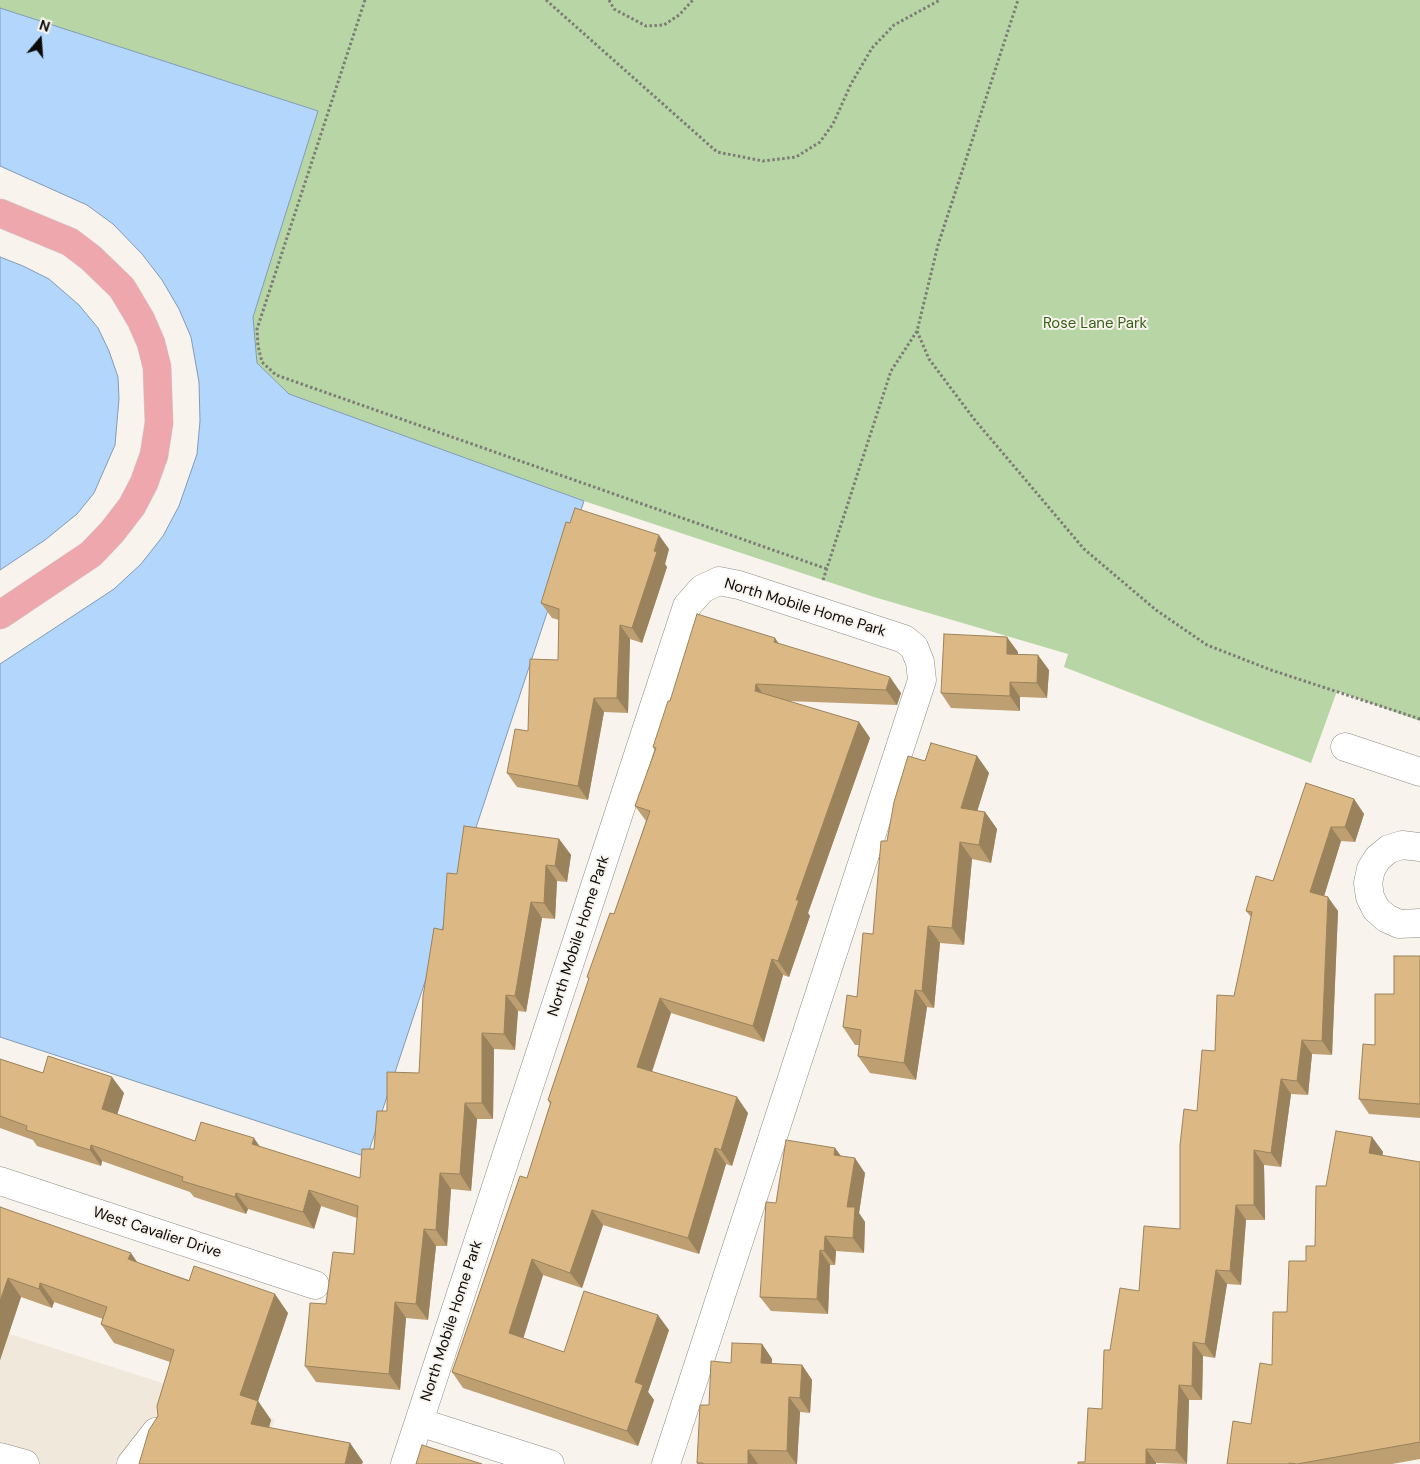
<!DOCTYPE html>
<style>
body{margin:0}
#map{position:relative;width:1420px;height:1464px;overflow:hidden;background:#f8f3ed;font-family:"DM Sans",sans-serif}
canvas{display:block}
.north{position:absolute;left:15px;top:15px;width:50px;height:50px;-webkit-text-stroke:4px #f8f3ed;paint-order:stroke;rotate:18deg;font-size:14px;font-weight:700;line-height:20px;text-align:center;color:#0d0b09}
.north::after{content:'';display:block;margin:auto;width:18px;height:22px;background:#0d0b09;clip-path:polygon(50% 0,100% 100%,50% 72%,0 100%)}
</style>
<div id="map">
<canvas width="1420" height="1464"></canvas>
<div class="north">N</div>
</div>
<script>
const context = document.querySelector('canvas').getContext('2d');
context.lineJoin = 'round';
function fillPath(path, color) {
  context.fillStyle = color;
  context.fill(path, 'evenodd');
}
function poly(rows) {
  const path = new Path2D();
  for (const r of rows) {
    path.moveTo(r[0], r[1]);
    for (let i = 2; i < r.length; i += 2) path.lineTo(r[i], r[i + 1]);
  }
  return path;
}
function trace(path, color, width, dash) {
  context.strokeStyle = color;
  context.lineWidth = width;
  context.lineCap = dash ? 'butt' : 'round';
  context.setLineDash(dash || []);
  context.stroke(path);
}
function write(font, color, halo, rows, align = 'center') {
  context.font = font + ' "DM Sans",sans-serif';
  context.lineWidth = 4;
  context.setLineDash([]);
  context.textBaseline = 'middle';
  context.strokeStyle = halo;
  context.fillStyle = color;
  for (const [text, x, y, turn = 0] of rows) {
    context.save();
    context.translate(x, y);
    context.rotate((+turn || 0) * Math.PI / 180);
    context.textAlign = isNaN(turn) ? turn : align;
    if (halo) context.strokeText(text, 0, 0);
    context.fillText(text, 0, 0);
    context.restore();
  }
}
const built = poly([
 [0,1331,275,1419,260,1464,0,1464]
]);
const green = poly([
 [0,0,1420,0,1420,721,1337,691,1311,763,1064,667,1068,654,874,597,584,501,289,394,257,363,253,317,318,111,0,8]
]);
const water = poly([
 [0,8,318,111,253,317,257,363,289,394,584,501,367,1157,0,1037,0,664,114,589,141,564,163,536,179,506,197,454,200,421,199,382,191,337,179,309,162,280,142,254,113,224,87,205,0,166,0,8],
 [0,257,23,266,49,279,79,305,98,328,109,351,118,377,119,399,115,445,94,493,77,514,45,540,0,570,0,257]
]);
const path = poly([
 [365,0,257,329,258,346,262,362,276,375,827,569],
 [546,0,717,152,763,161,796,157,820,142,833,124,851,84,872,48,894,25,940,0],
 [609,0,614,9,646,26,664,25,679,15,693,0],
 [917,331,929,359,974,419,1084,549,1156,610,1207,645,1271,670,1420,719],
 [823,580,891,371,917,331,938,245,1018,0]
]);
const minor = poly([
 [1345,747,1420,772],
 [1420,847,1402,845,1389,849,1378,858,1371,869,1368,883,1370,897,1376,909,1386,918,1399,924,1420,923],
 [0,1181,315,1285],
 [419,1422,550,1464],
 [0,1457,25,1464],
 [131,1464,156,1432],
 [405,1464,687,606,702,589,719,581,739,585,904,639,914,647,920,662,922,680,666,1464]
]);
const major = poly([
 [0,213,70,242,91,258,122,288,141,320,151,343,157,367,159,423,154,455,144,483,132,506,112,532,91,554,0,615]
]);
const wall = poly([
 [669,549,665,564,667,567,642,643,630,639,628,713,604,712,588,800,517,787,507,773,528,731,558,660,559,620,552,618,541,603],
 [779,644,901,693,897,705,786,701,859,722,870,738,808,913,810,916,789,977,783,975,764,1042,671,1013,652,1072,748,1113,732,1166,726,1164,699,1254,603,1225,582,1288,543,1275,523,1338,564,1352,669,1330,648,1392,654,1400,638,1446,463,1388,452,1372,527,1178,550,1104,548,1100,589,979,587,977,614,914,646,821,635,806,655,751,653,747,670,701],
 [1018,652,1018,654,1049,670,1047,698,1020,697,1020,711,951,708,941,693],
 [977,756,989,773,977,811,985,812,997,829,991,863,972,859,964,945,940,943,934,1008,927,1007,916,1080,870,1073,858,1056,859,1045,855,1045,843,1027,857,997,873,934,887,841,925,761],
 [1354,799,1364,814,1355,842,1341,841,1324,896,1338,911,1332,1055,1312,1054,1308,1095,1291,1094,1281,1167,1264,1165,1265,1220,1246,1220,1241,1285,1227,1284,1215,1358,1203,1356,1202,1400,1189,1400,1187,1464,1156,1463,1156,1464,1078,1464,1085,1462,1102,1409,1110,1350,1139,1291,1180,1229,1197,1111,1215,1051,1234,996,1251,917,1246,911],
 [559,839,571,855,567,882,557,881,555,919,542,918,526,1012,518,1011,515,1050,494,1049,493,1119,477,1119,471,1191,451,1189,447,1246,436,1246,428,1320,406,1318,400,1390,316,1382,305,1366,326,1304,354,1254,357,1218,321,1206,314,1229,248,1209,246,1214,194,1197,190,1192,102,1161,101,1166,37,1146,33,1140,0,1128,0,1059,43,1073,124,1093,117,1114,195,1141,260,1147,360,1178,374,1149,387,1111,419,1073,443,930,457,874],
 [1420,956,1420,1118,1369,1114,1359,1099,1375,1045,1394,994],
 [1372,1137,1383,1152,1382,1156,1420,1162,1420,1459,1392,1464,1227,1464,1251,1424,1272,1365,1287,1312,1306,1261,1315,1246,1326,1186],
 [835,1148,841,1156,865,1173,859,1213,865,1222,864,1253,836,1251,835,1265,830,1265,828,1314,771,1311,760,1297,776,1203],
 [0,1207,138,1263,288,1313,258,1401,271,1420,269,1428,350,1443,363,1462,158,1416,170,1362,114,1343,101,1324,103,1319,54,1302,52,1308,21,1297,0,1360],
 [762,1344,772,1359,772,1364,802,1365,812,1380,810,1413,800,1412,797,1464,697,1464,697,1463,709,1405,731,1363]
]);
const shadedWall = poly([
 [659,535,669,549,665,564,667,567,642,643,632,628],
 [620,625,630,639,628,713,617,698],
 [1007,637,1018,652,1017,668,1007,654],
 [775,638,786,654,774,642],
 [1038,655,1049,670,1047,698,1037,683],
 [890,677,901,693,897,705,886,690],
 [1010,682,1020,697,1020,711,1010,696],
 [756,684,767,700,755,691],
 [594,698,604,712,588,800,578,786],
 [859,722,870,738,808,913,810,916,789,977,778,961,796,900],
 [977,756,989,773,973,825,961,808],
 [1354,799,1364,814,1355,842,1345,827],
 [985,812,997,829,991,863,979,845],
 [1331,827,1341,841,1321,906,1310,892],
 [559,839,571,855,567,882,555,866],
 [960,842,972,859,964,945,952,928],
 [546,865,557,881,555,919,544,903],
 [1328,897,1338,911,1332,1055,1322,1041],
 [531,902,542,918,526,1012,515,996],
 [928,926,940,943,934,1008,922,991],
 [772,959,783,975,764,1042,753,1026],
 [915,990,927,1007,916,1080,904,1063],
 [506,995,518,1011,515,1050,504,1034],
 [660,998,671,1013,648,1083,637,1067],
 [482,1033,494,1049,493,1119,482,1103],
 [1302,1040,1312,1054,1308,1095,1297,1081],
 [112,1077,124,1093,114,1125,102,1109],
 [1281,1079,1291,1094,1281,1167,1271,1153],
 [737,1097,748,1113,732,1166,721,1150],
 [465,1103,477,1119,471,1191,460,1174],
 [1372,1137,1383,1152,1380,1168,1369,1153],
 [254,1138,265,1154,252,1144],
 [91,1145,102,1161,101,1166,90,1150],
 [715,1148,726,1164,699,1254,688,1238],
 [835,1148,845,1162,834,1155],
 [1254,1150,1264,1165,1265,1220,1254,1205],
 [855,1158,865,1173,859,1213,865,1222,864,1253,853,1238,847,1207],
 [440,1173,451,1189,447,1246,436,1230],
 [309,1190,321,1206,314,1229,303,1212],
 [236,1193,248,1209,246,1214,235,1197],
 [1236,1205,1246,1220,1241,1285,1230,1271],
 [592,1210,603,1225,582,1288,570,1273],
 [424,1229,436,1246,428,1320,416,1304],
 [825,1236,836,1251,835,1265,824,1251],
 [820,1250,830,1265,828,1314,817,1299],
 [131,1253,144,1272,128,1259],
 [532,1259,543,1275,520,1349,509,1333],
 [1216,1270,1227,1284,1215,1358,1205,1344],
 [8,1278,21,1297,0,1360,0,1301],
 [40,1283,54,1302,52,1308,39,1289],
 [275,1294,288,1313,258,1401,271,1420,264,1443,251,1424,240,1395],
 [395,1302,406,1318,400,1390,389,1374],
 [658,1315,669,1330,648,1392,654,1400,638,1446,627,1431,635,1382],
 [1193,1342,1203,1356,1202,1400,1192,1386],
 [762,1344,772,1359,771,1378,761,1363],
 [802,1365,812,1380,810,1413,800,1398],
 [1179,1385,1189,1400,1187,1464,1176,1450],
 [789,1397,800,1412,797,1464,796,1464,787,1451],
 [350,1443,363,1462,362,1464,345,1464],
 [1146,1449,1156,1463,1156,1464,1146,1464],
 [748,1450,758,1464,748,1464]
]);
const building = poly([
 [575,508,659,535,654,551,657,552,632,628,620,625,617,698,594,698,578,786,507,773,515,729,528,731,530,659,558,660,559,609,541,603,566,522,570,523,575,508],
 [697,614,775,638,774,642,890,677,886,690,756,684,755,691,859,722,796,900,799,900,778,961,772,959,753,1026,660,998,637,1067,737,1097,721,1150,715,1148,688,1238,592,1210,570,1273,532,1259,509,1333,564,1352,584,1291,658,1315,635,1382,643,1385,627,1431,452,1372,520,1176,527,1178,551,1102,548,1100,589,978,587,977,610,913,614,914,650,811,635,806,656,748,653,747,668,701,670,701,697,614],
 [944,634,1007,637,1007,654,1038,655,1037,683,1010,682,1010,696,941,693,944,634],
 [931,743,977,756,961,808,985,812,979,845,960,842,952,928,928,926,922,991,915,990,904,1063,858,1056,861,1030,843,1027,847,995,857,997,863,933,873,934,881,841,887,841,894,802,908,756,925,761,931,743],
 [1306,783,1354,799,1345,827,1331,827,1310,892,1328,897,1322,1041,1302,1040,1297,1081,1281,1079,1271,1153,1254,1150,1254,1205,1236,1205,1230,1271,1216,1270,1205,1344,1193,1342,1192,1386,1179,1385,1176,1450,1146,1449,1146,1464,1078,1464,1078,1462,1085,1462,1088,1408,1102,1409,1104,1350,1110,1350,1120,1288,1139,1291,1144,1226,1180,1229,1180,1145,1184,1109,1197,1111,1202,1050,1215,1051,1217,995,1234,996,1252,912,1246,911,1256,876,1273,881,1306,783],
 [464,826,559,839,555,866,546,865,544,903,531,902,515,996,506,995,504,1034,482,1033,482,1103,465,1103,460,1174,440,1173,436,1230,424,1229,416,1304,395,1302,389,1374,305,1366,310,1303,326,1304,333,1252,354,1254,358,1206,309,1190,303,1212,236,1193,235,1197,182,1181,183,1177,91,1145,90,1150,26,1130,27,1126,0,1116,0,1059,43,1073,48,1056,112,1077,102,1109,195,1141,201,1122,254,1138,252,1144,360,1178,362,1149,374,1149,377,1111,387,1111,387,1072,419,1073,423,996,434,928,443,930,447,873,457,874,464,826],
 [1394,956,1420,956,1420,1104,1359,1099,1363,1044,1375,1045,1375,994,1394,994,1394,956],
 [1336,1131,1372,1137,1369,1153,1420,1162,1420,1442,1297,1464,1289,1463,1289,1464,1227,1464,1233,1421,1251,1424,1260,1363,1272,1365,1273,1312,1287,1312,1289,1261,1306,1261,1306,1246,1315,1246,1316,1186,1326,1186,1336,1131],
 [786,1140,835,1148,834,1155,855,1158,847,1207,855,1207,853,1238,825,1236,824,1251,820,1250,817,1299,760,1297,766,1202,776,1203,786,1140],
 [0,1207,131,1253,128,1259,189,1281,194,1266,275,1294,240,1395,258,1401,251,1424,350,1443,345,1464,139,1464,149,1430,158,1416,157,1406,174,1350,101,1324,107,1307,40,1283,39,1289,8,1278,0,1301,0,1207],
 [732,1343,762,1344,761,1363,802,1365,800,1398,789,1397,787,1451,748,1450,748,1464,703,1464,703,1463,697,1463,700,1405,709,1405,711,1361,731,1363,732,1343],
 [422,1445,482,1464,416,1464,422,1445]
]);
const parkNames = [
 ["Rose Lane Park",1095,324]
];
const streetNames = [
 ["North Mobile Home Park",805,608,17],
 ["North Mobile Home Park",579,936,-72],
 ["West Cavalier Drive",157,1233,18],
 ["North Mobile Home Park",452,1321,-72]
];
fillPath(built, '#efe8db');
fillPath(green, '#b8d6a5');
fillPath(water, '#b3d7fc');
trace(water, '#819ab3', 1);
trace(minor, '#8f8c86', 29);
trace(major, '#d3d3d3', 29);
trace(path, '#7e7b77', 3, [2.5, 2.5]);
trace(minor, '#fff', 28);
trace(major, '#eea7ac', 28);
fillPath(wall, '#bd9f72');
fillPath(shadedWall, '#9a825c');
fillPath(building, '#dcb984');
trace(building, '#9a825c', 1);
write('15px', '#396018', '#f8f3ed', parkNames);
write('15px', '#0d0b09', '#f8f3ed', streetNames);
</script>
